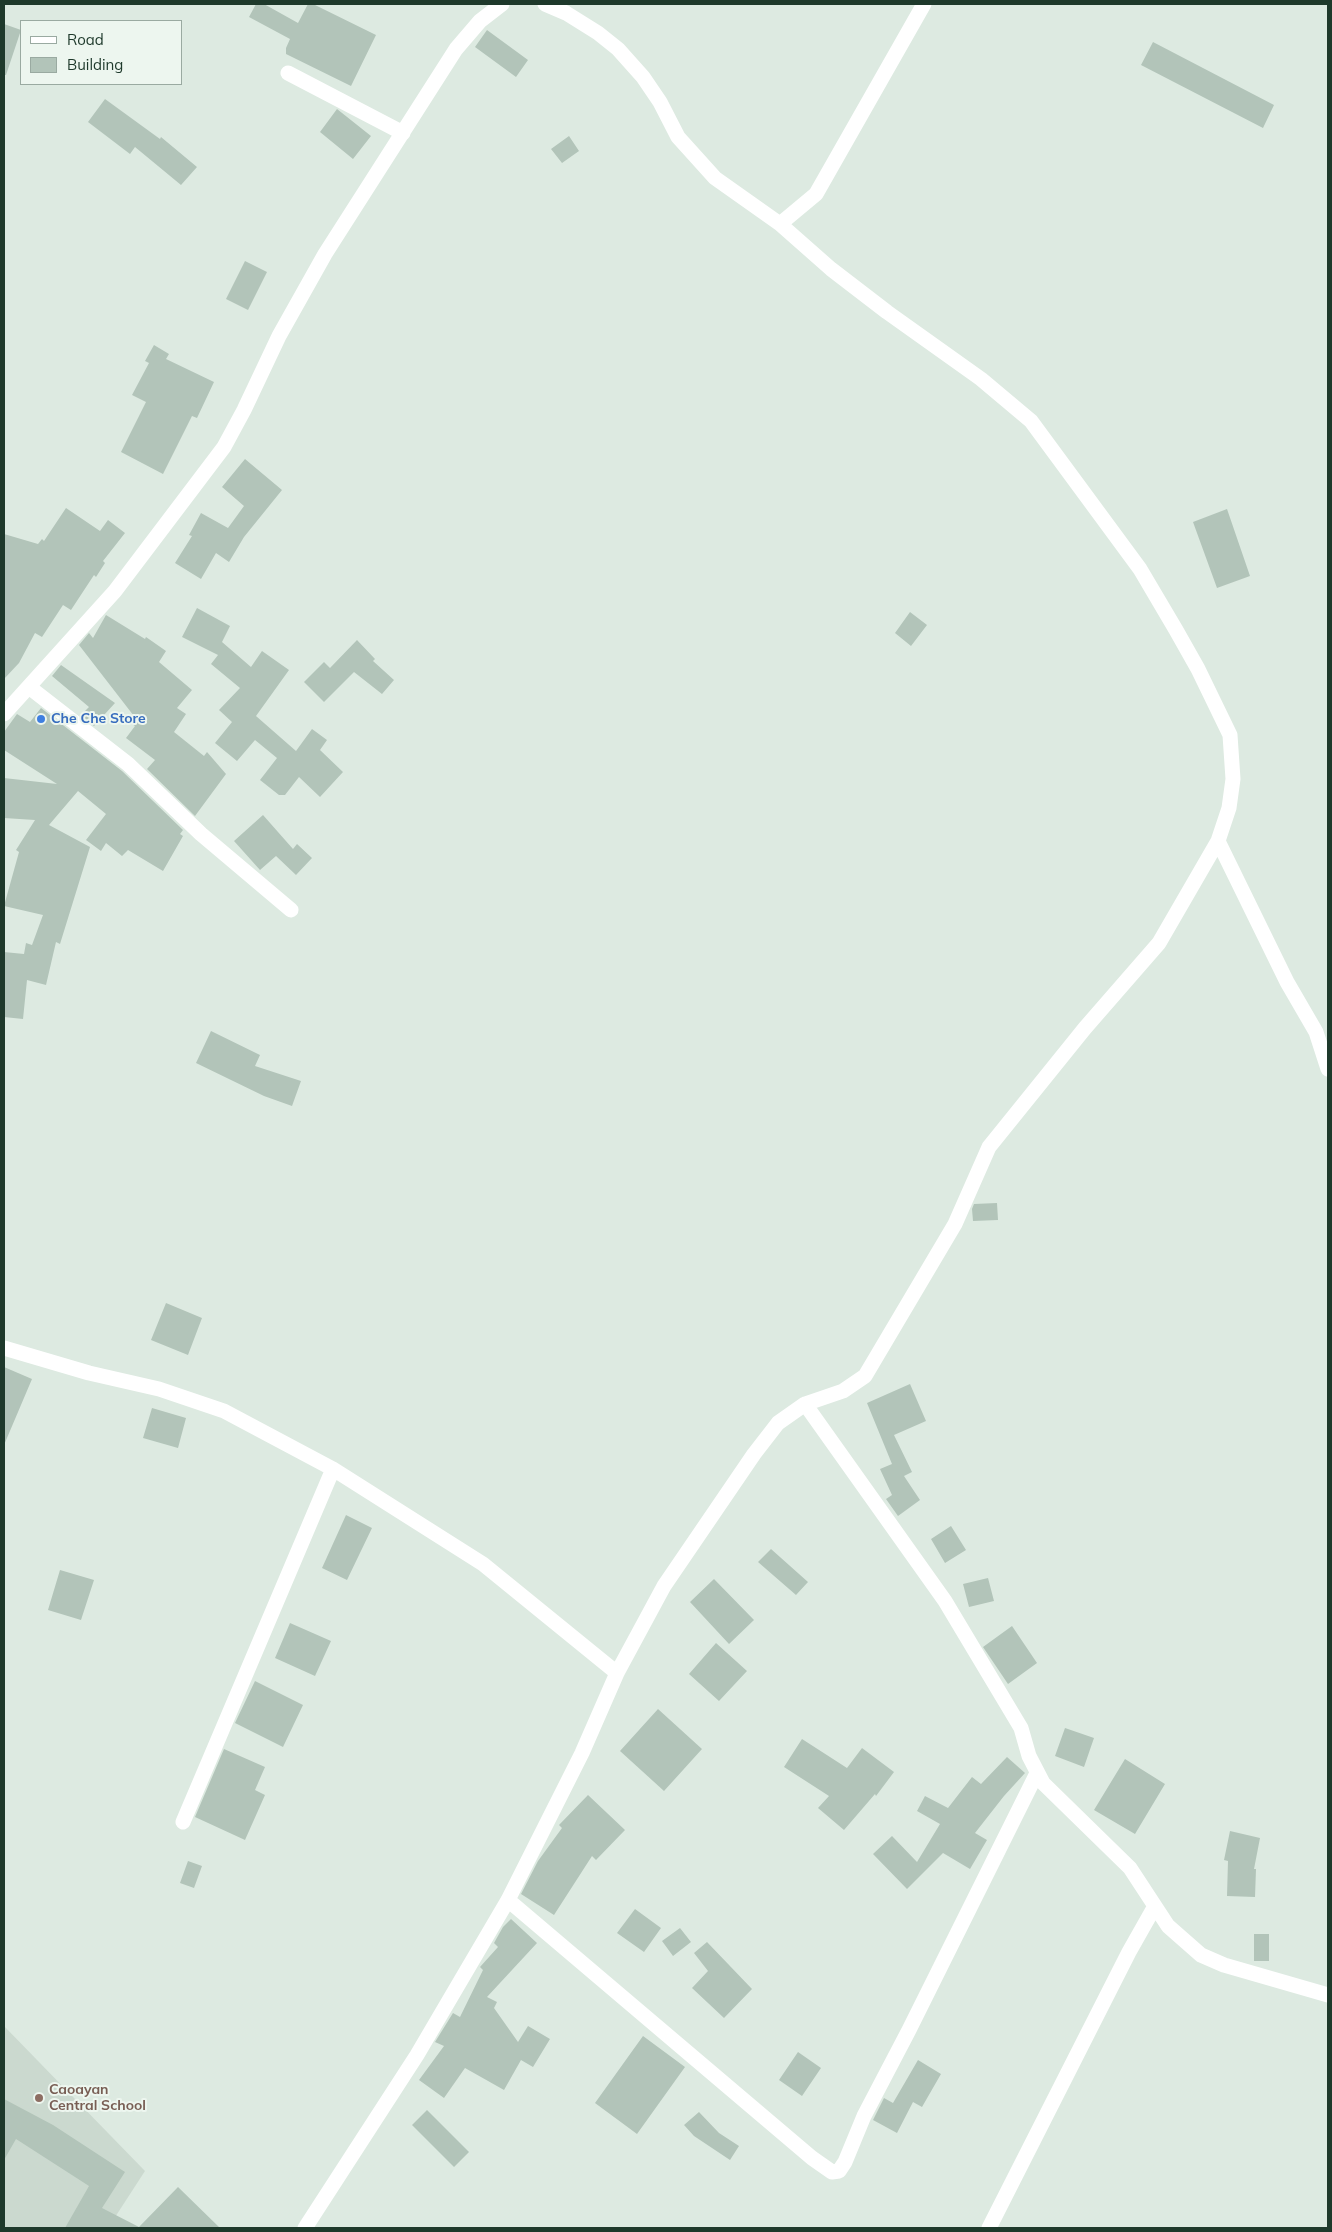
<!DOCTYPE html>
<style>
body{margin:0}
#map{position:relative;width:1332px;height:2232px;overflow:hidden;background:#ddeae1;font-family:Mulish,sans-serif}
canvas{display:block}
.frame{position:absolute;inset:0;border:5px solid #1e392b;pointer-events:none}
.legend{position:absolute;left:20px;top:20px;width:162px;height:65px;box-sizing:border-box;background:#edf6ef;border:1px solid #9aaaa1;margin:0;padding:6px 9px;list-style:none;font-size:15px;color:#1e392b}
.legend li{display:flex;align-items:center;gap:10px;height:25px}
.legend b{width:25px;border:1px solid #9aaaa1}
</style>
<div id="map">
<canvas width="1332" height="2232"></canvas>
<div class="frame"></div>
<ul class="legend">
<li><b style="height:6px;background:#fff"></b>Road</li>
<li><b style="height:14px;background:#b2c4b9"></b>Building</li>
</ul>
</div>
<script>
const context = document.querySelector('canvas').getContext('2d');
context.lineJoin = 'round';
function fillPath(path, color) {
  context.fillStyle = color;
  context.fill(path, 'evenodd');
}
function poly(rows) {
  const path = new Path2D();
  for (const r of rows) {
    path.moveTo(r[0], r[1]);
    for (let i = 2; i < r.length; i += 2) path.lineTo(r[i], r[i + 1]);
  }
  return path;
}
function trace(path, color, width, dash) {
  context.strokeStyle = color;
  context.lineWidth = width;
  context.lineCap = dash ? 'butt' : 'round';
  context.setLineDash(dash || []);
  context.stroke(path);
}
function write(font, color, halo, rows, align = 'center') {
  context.font = font + ' Mulish,sans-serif';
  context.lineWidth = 4;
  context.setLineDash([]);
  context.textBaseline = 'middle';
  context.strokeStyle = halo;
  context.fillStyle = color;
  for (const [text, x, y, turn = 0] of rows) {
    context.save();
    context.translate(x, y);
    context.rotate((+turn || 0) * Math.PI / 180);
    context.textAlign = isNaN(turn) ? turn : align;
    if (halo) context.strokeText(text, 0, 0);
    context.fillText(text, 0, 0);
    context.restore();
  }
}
const built = poly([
 [4,2026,145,2171,108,2228,4,2228]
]);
const building = poly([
 [256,4,264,4,298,23,308,4,313,4,376,35,351,86,286,54,286,48,290,39,249,17],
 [4,24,21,30,6,75,4,75],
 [487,30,528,60,516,77,475,47],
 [1153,42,1274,105,1263,128,1141,65],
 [105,99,160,139,161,137,197,167,181,185,135,147,130,154,88,122],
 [337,109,371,136,353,159,320,132],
 [569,136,579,151,562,163,551,149],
 [245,261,267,272,248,310,226,299],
 [154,345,169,354,166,359,214,382,197,418,192,416,163,474,121,452,146,402,132,395,149,363,145,361],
 [245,459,282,490,244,537,229,562,216,553,201,579,175,563,192,536,189,535,201,513,228,528,244,506,222,487],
 [66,508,100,531,108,520,125,533,103,561,105,563,96,577,94,575,71,610,63,605,42,637,35,633,19,663,4,679,4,534,38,544,42,539,44,541],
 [1227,509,1250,576,1217,588,1193,522],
 [197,608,230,626,222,642,251,667,262,651,289,670,256,716,296,751,312,729,327,740,320,750,343,772,320,797,299,777,285,795,279,795,260,780,277,758,255,740,237,761,215,743,232,722,219,710,240,688,211,664,218,655,182,637],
 [910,612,927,625,911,646,895,633],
 [106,615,145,639,146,637,166,651,159,662,192,690,177,708,186,714,174,732,204,756,207,752,226,774,195,816,147,769,155,760,126,738,135,726,132,724,137,720,79,645,89,633,93,638],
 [357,640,375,659,373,661,394,680,382,694,354,672,324,702,304,682,324,662,330,668],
 [61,665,115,703,94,726,81,715,89,707,52,676],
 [41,708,122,771,183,830,180,834,183,836,163,871,128,850,122,856,106,843,101,851,86,840,106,814,78,791,49,825,90,847,60,944,56,942,46,985,27,980,23,1019,4,1017,4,952,24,954,26,943,32,945,43,915,4,906,19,852,16,850,35,820,4,818,4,778,57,784,4,750,4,732,17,714,30,722],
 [263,815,293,849,297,844,312,858,296,875,276,856,260,870,234,841],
 [211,1031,260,1055,255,1066,301,1081,292,1106,264,1096,196,1063],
 [997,1203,998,1220,973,1221,972,1209,974,1204],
 [166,1303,202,1318,188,1355,151,1340],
 [4,1367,32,1379,4,1445],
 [910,1384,926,1421,894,1435,912,1472,904,1476,920,1500,898,1516,886,1499,892,1495,880,1469,892,1464,867,1403],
 [152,1408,186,1418,178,1448,143,1438],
 [346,1515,372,1528,347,1580,322,1568],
 [951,1526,966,1550,945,1563,931,1539],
 [771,1549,808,1582,796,1595,758,1562],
 [60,1570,94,1580,81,1620,48,1610],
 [988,1578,994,1601,969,1607,963,1584],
 [714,1579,754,1620,729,1644,690,1602],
 [290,1623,331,1641,315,1676,275,1658],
 [1012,1626,1037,1663,1008,1684,983,1647],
 [716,1643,747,1671,719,1701,689,1674],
 [255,1681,303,1705,283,1747,235,1723],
 [658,1709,702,1749,664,1791,620,1751],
 [1065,1728,1094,1738,1084,1767,1055,1756],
 [802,1739,847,1768,862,1748,894,1772,876,1796,875,1794,844,1830,818,1808,829,1796,784,1767],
 [224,1749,265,1767,255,1790,265,1795,245,1840,195,1817],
 [1007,1757,1025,1773,1004,1796,975,1833,987,1840,970,1869,943,1853,907,1889,873,1854,892,1836,917,1862,940,1824,917,1811,925,1796,948,1808,972,1777,981,1784],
 [1125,1759,1165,1784,1135,1834,1094,1810],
 [588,1795,625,1830,596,1860,592,1856,554,1915,521,1894,538,1861,562,1828,559,1825],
 [1230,1831,1260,1838,1254,1869,1256,1869,1255,1897,1227,1896,1228,1861,1224,1860],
 [188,1861,202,1866,194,1888,180,1883],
 [635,1909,661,1928,644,1952,617,1933],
 [511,1919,537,1943,487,1997,497,2002,494,2008,518,2042,528,2026,550,2039,533,2067,521,2060,504,2090,465,2068,444,2098,419,2080,444,2046,435,2042,453,2013,460,2017,483,1970,480,1967,498,1947,494,1943,503,1927],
 [680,1928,691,1942,673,1956,662,1941],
 [1254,1934,1269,1934,1269,1961,1254,1961],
 [707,1942,752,1989,724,2018,692,1988,708,1971,694,1953],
 [643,2036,685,2067,637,2134,595,2103],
 [798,2052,821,2068,802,2096,779,2080],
 [918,2060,941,2074,922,2107,913,2102,897,2133,873,2120,884,2098,893,2103],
 [4,2099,53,2125,125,2172,102,2208,139,2227,178,2187,220,2228,65,2228,89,2186,16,2139,4,2160],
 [427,2110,469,2152,454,2167,412,2125],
 [699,2112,719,2133,739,2146,730,2160,694,2136,684,2125]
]);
const minor = poly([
 [545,4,566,13,598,33,618,49,643,77,660,102,678,137,715,178,780,224,816,194,924,4],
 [288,73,403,133],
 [29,687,128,764,201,834,291,910],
 [4,714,115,591,224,447,244,410,279,336,325,254,456,49,480,21,502,4],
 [1218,841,1287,982,1316,1032,1328,1069],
 [4,1348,89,1373,159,1389,224,1411,333,1469,483,1564,617,1673,582,1753,508,1900,417,2055,305,2228],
 [805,1404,945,1601,1021,1728,1029,1756,1043,1783,1130,1868,1168,1926,1201,1955,1224,1965,1328,1995],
 [617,1673,664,1586,754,1454,778,1423,805,1404,843,1391,865,1376,955,1224,989,1147,1085,1028,1159,943,1218,841,1229,808,1233,779,1230,735,1198,669,1176,630,1140,569,1031,421,981,379,887,312,831,269,780,224],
 [183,1822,333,1469],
 [508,1900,812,2158,832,2172,839,2171,845,2162,864,2116,909,2030,1037,1773],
 [989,2228,1129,1952,1155,1906]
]);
const markers = [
 [41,719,5,"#3f7fe0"],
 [39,2098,5,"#8d6e63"]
];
const shopNames = [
 ["Che Che Store",51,719]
];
const educationNames = [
 ["Caoayan",49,2090],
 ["Central School",49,2106]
];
fillPath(built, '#cbd9cf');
fillPath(building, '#b2c4b9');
trace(minor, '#fff', 15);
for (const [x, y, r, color] of markers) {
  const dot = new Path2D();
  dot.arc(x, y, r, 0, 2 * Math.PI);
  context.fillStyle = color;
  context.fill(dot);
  trace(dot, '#edf6ef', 2);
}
write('bold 14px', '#366cbe', '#edf6ef', shopNames, 'left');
write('bold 14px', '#785e54', '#edf6ef', educationNames, 'left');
</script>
